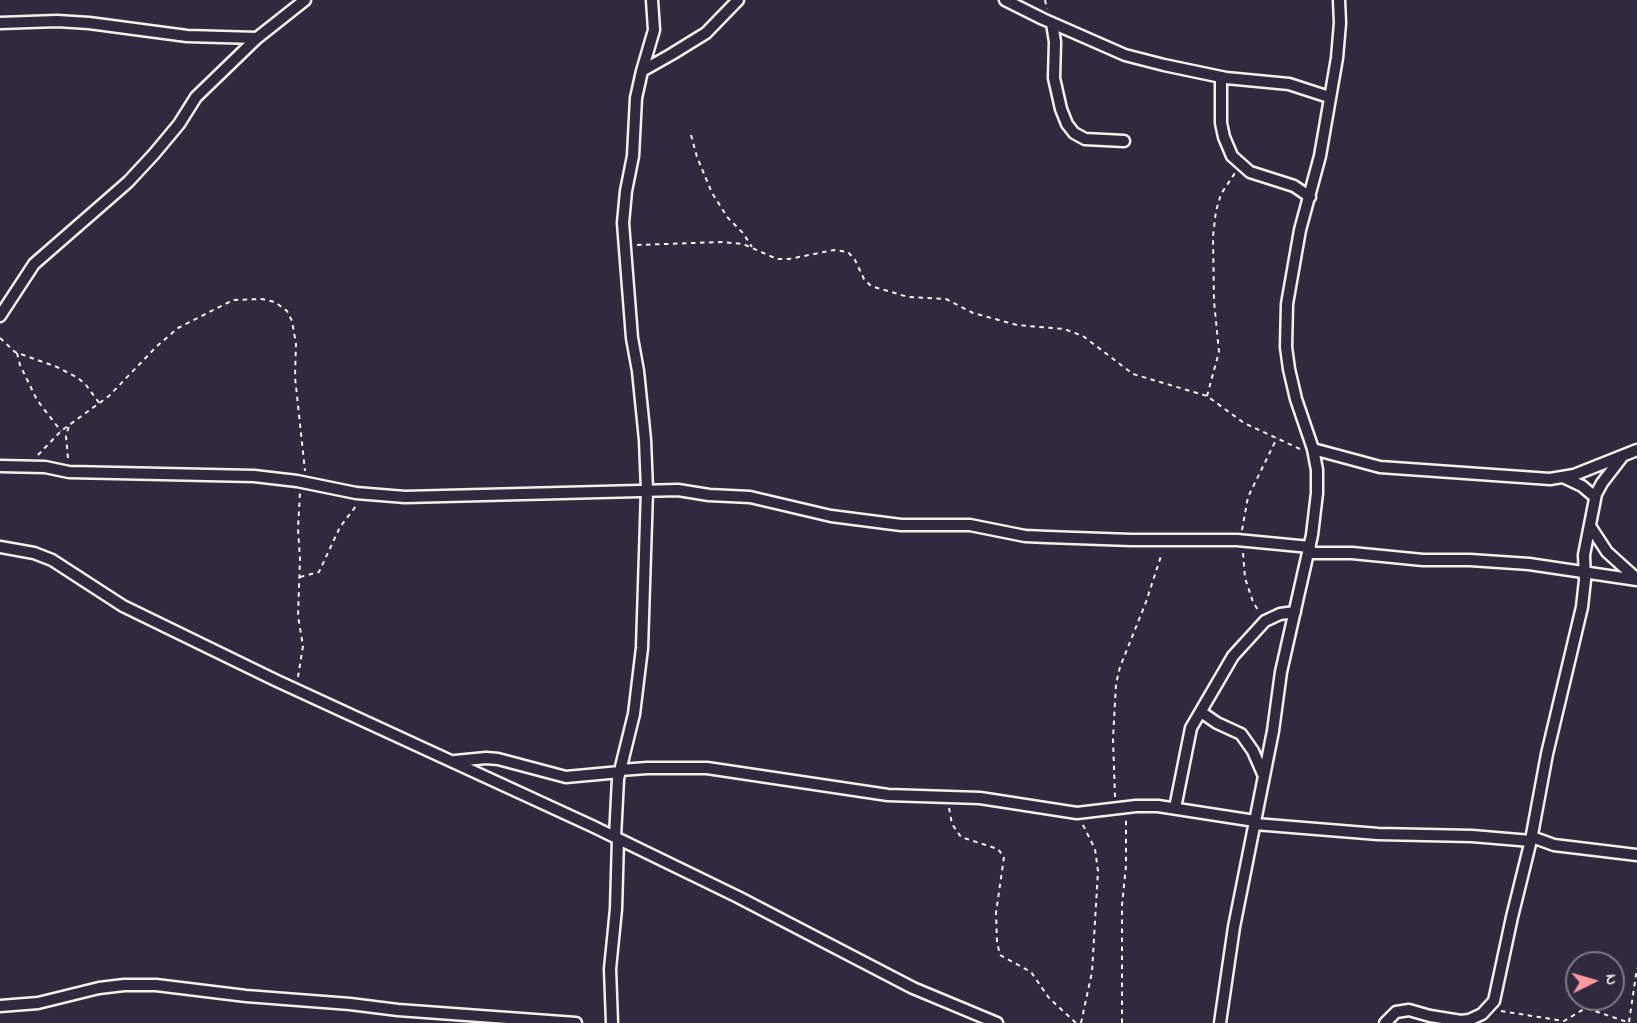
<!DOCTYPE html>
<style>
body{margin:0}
#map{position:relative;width:1637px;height:1023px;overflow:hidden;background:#2f2a3d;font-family:"Indie Flower",sans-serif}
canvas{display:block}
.north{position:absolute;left:1565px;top:951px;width:60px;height:60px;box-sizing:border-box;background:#2f2a3d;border:2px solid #7e7a81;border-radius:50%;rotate:85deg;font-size:16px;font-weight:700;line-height:24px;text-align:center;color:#f4f1e8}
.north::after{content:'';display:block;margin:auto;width:21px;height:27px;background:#ff9aa2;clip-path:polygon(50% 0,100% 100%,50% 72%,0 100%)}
</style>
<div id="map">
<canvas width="1637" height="1023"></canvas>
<div class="north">N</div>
</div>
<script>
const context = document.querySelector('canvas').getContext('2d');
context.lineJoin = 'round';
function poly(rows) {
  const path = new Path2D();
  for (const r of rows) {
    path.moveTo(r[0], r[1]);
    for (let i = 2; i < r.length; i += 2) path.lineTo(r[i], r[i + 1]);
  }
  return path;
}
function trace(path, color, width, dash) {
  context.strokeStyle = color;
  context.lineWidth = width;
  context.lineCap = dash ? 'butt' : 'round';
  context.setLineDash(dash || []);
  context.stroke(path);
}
const path = poly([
 [1045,0,1047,9],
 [691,135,697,157,712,193,728,218,743,233,752,247],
 [637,245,722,242,743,244,777,259,789,259,834,250,848,252,855,260,864,279,871,286,908,297,946,299,973,313,1017,325,1064,329,1083,336,1133,374,1207,396,1244,423,1300,449],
 [0,338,15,352,57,367,78,378,86,385,100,404],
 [17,353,20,365,37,400,61,431],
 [1207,396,1219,352,1214,301,1213,236,1216,211,1221,194,1235,173],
 [38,455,61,431,109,396,156,347,178,328,233,300,262,299,275,302,287,311,292,321,296,344,295,377,305,471],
 [68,458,66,436,69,426],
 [1242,530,1248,497,1277,438],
 [1243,553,1245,578,1253,602,1258,610],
 [300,577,319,572,340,527,356,506],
 [298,677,303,646,298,616,300,559,298,529,300,492],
 [1115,797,1113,739,1116,684,1120,667,1146,602,1162,553],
 [949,808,952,824,961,837,998,849,1004,857,996,913,997,942,1000,955,1031,972,1049,998,1076,1023],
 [1501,1011,1564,1021,1584,1009,1589,1009,1630,1023],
 [1629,1022,1637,968],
 [1081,1023,1092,972,1098,871,1095,849,1082,823],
 [1122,1023,1122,905,1126,866,1126,819]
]);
const minor = poly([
 [1005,0,1043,19,1125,55,1164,65,1226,78,1289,84,1329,97],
 [0,23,57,21,89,23,187,36,257,38],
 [1052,23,1055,42,1054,78,1061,109,1067,124,1074,133,1085,139,1124,141],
 [642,71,672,54,706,33,738,0],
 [1221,77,1221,123,1224,137,1232,156,1250,172,1294,186,1310,197],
 [0,316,34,264,128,182,154,154,179,124,196,97,257,38,305,0],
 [1313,449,1380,467,1550,479,1574,475,1637,450],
 [0,466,45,467,69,472,254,476,297,481,356,493,405,497,678,490,709,495,750,497,831,516,901,525,970,525,1025,536,1047,537,1131,540,1237,540,1310,547],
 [1565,478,1582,486,1595,497],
 [1590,526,1607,552,1637,579],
 [0,547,34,553,52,560,123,606,275,680,592,826,738,897,913,988,997,1023],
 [1308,553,1352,553,1423,560,1470,560,1529,564,1637,580],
 [1201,712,1217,723,1241,734,1253,751,1263,774],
 [455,761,486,758,498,759,566,777,620,772],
 [620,770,647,768,707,768,888,795,980,798,1077,813,1136,806,1158,806,1255,821],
 [1175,808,1191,728,1233,656,1265,621,1280,614,1295,612],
 [1255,824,1378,834,1472,836,1531,841],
 [615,837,618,779,634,714,642,648,647,490,645,440,638,371,632,338,623,223,626,191,633,156,636,98,642,71,654,30,652,0],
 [1532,837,1554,845,1637,855],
 [0,1006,38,1003,99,988,124,985,156,985,246,996,350,1004,398,1010,576,1023],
 [612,1023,610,969,616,909,618,839],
 [1220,1023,1234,927,1273,731,1281,672,1312,535,1317,493,1317,470,1313,449,1296,399,1289,369,1286,347,1287,304,1300,230,1320,156,1337,58,1340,23,1339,0],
 [1385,1023,1396,1012,1409,1010,1430,1016,1461,1021,1469,1020,1482,1014,1494,1001,1512,917,1531,840,1547,754,1582,607,1585,580,1584,555,1596,494,1602,483,1622,457]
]);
trace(minor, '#f4f1e8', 15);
trace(path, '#f4f1e8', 2, [4.5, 4.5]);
trace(minor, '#2f2a3d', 10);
</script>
